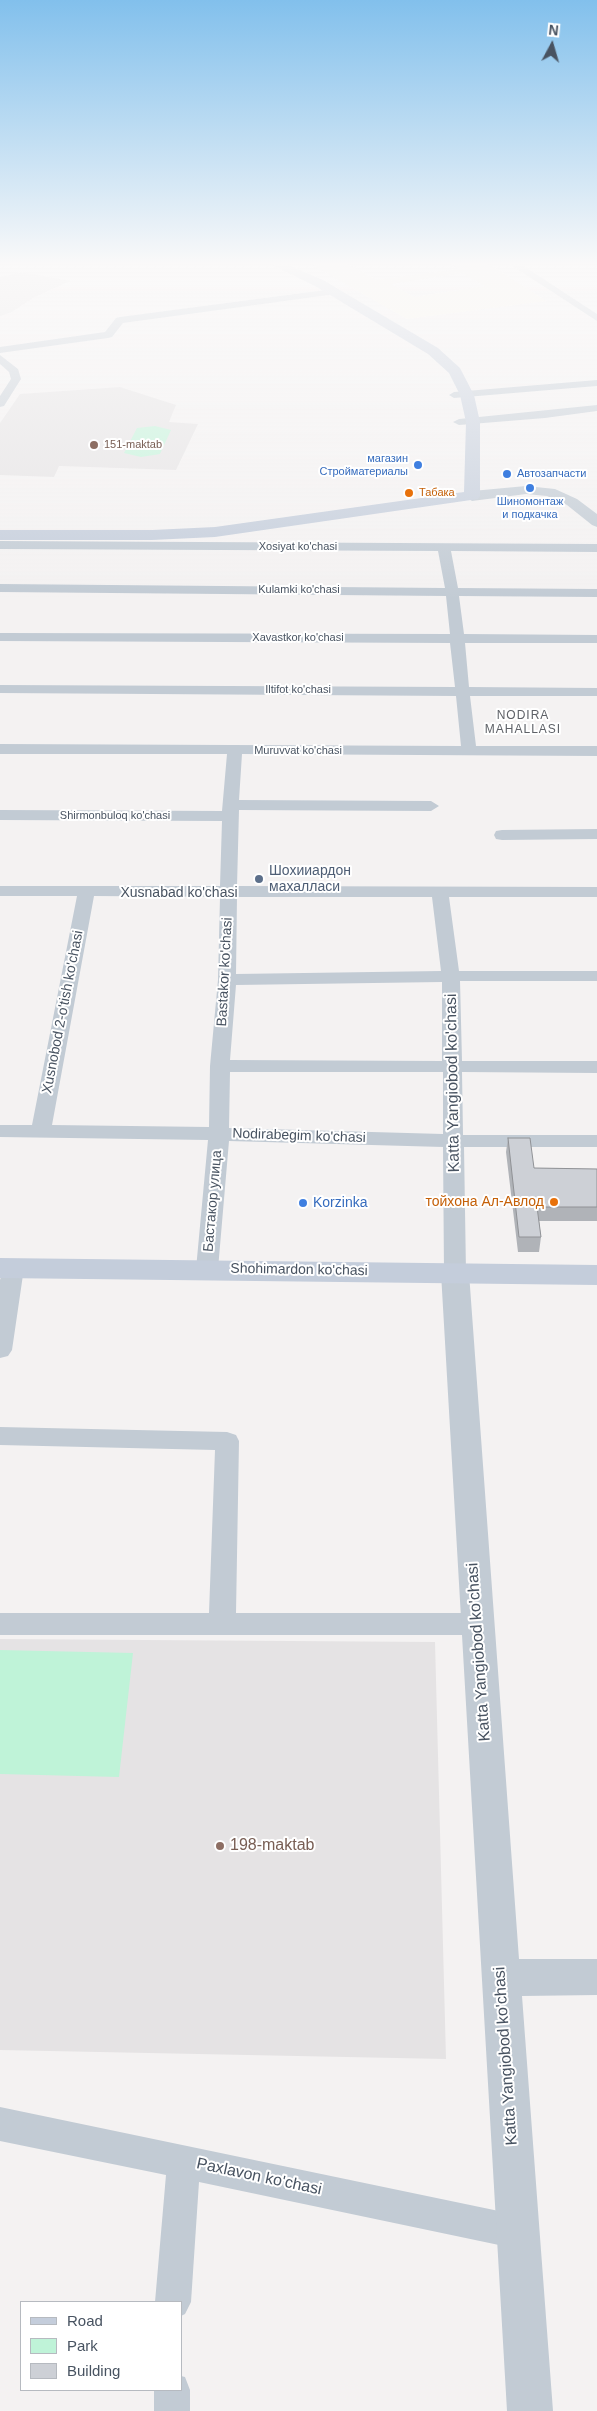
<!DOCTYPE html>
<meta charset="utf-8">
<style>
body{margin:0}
#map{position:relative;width:597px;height:2411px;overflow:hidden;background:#f4f2f2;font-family:Helvetica,sans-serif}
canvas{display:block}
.legend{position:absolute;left:20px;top:2301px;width:162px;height:90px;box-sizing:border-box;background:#fff;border:1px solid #b6bac0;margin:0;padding:6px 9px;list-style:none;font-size:15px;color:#485361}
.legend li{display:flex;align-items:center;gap:10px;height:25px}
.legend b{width:25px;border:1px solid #b6bac0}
.north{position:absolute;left:527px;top:20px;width:50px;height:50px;-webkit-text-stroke:4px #fff;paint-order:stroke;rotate:6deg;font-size:14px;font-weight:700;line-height:20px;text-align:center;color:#485361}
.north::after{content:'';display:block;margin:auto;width:18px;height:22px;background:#485361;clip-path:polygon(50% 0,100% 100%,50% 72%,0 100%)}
</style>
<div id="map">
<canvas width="597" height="2411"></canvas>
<ul class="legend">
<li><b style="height:6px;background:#c4cddb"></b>Road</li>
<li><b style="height:14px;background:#bff3d8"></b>Park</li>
<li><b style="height:14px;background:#cdd0d6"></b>Building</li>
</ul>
<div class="north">N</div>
</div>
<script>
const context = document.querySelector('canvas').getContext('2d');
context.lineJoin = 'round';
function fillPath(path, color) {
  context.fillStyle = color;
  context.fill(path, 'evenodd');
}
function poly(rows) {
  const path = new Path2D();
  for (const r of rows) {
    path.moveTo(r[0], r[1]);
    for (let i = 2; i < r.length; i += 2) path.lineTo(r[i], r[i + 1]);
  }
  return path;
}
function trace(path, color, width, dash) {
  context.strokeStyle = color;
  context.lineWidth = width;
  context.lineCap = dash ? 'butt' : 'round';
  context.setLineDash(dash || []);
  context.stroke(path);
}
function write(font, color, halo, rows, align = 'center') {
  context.font = font + ' Helvetica,sans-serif';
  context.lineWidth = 4;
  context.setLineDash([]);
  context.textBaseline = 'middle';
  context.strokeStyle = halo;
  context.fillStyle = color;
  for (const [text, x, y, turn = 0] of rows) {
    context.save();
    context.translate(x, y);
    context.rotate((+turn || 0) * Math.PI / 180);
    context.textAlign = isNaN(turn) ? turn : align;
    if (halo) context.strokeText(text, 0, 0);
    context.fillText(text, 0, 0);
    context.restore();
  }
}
const commercial = poly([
 [309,263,346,263,376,280,459,269,449,263,487,263,546,301,407,319],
 [462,273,485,286,414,297,391,284]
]);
const education = poly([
 [22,272,70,281,33,298,12,312,0,316,0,277],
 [120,387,176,405,169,422,198,424,176,470,59,466,54,477,0,475,0,423,20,394],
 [0,1639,435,1642,446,2059,0,2050]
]);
const green = poly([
 [155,426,171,430,160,454,141,457,124,453,137,428],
 [0,1650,133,1653,119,1777,0,1774]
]);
const minor = poly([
 [508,263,519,263,597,314,597,321,508,263],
 [333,289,338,292,336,294,123,323,112,337,108,338,0,353,0,347,105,332,116,318,120,317,333,289],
 [0,355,18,369,21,379,4,406,0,407,0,396,11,379,9,372,0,364,0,355],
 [597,380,597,386,454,398,449,395,454,392,597,380],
 [597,405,597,411,545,418,459,425,453,422,459,419,597,405],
 [0,541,597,544,597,552,451,551,458,588,597,589,597,597,459,596,464,634,597,635,597,643,465,643,469,687,597,688,597,696,470,696,476,746,597,746,597,756,242,754,239,800,431,801,439,806,431,811,239,810,237,886,597,887,597,897,449,897,459,971,597,971,597,981,460,981,462,1061,597,1061,597,1073,462,1072,463,1135,597,1135,597,1147,464,1147,466,1273,463,1278,455,1281,447,1278,444,1273,443,1147,229,1141,218,1269,215,1274,207,1277,199,1274,196,1269,208,1140,0,1137,0,1125,32,1125,77,896,0,896,0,886,220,886,222,821,0,820,0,810,222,811,227,754,0,754,0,744,461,746,456,696,0,693,0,685,455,687,450,643,0,641,0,633,450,634,446,596,0,592,0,584,445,588,438,551,0,549,0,541],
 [94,896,220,897,218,980,210,1066,209,1127,52,1125,94,896],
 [237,897,432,897,441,971,236,974,237,897],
 [442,982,442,1061,230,1060,236,985,442,982],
 [230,1072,443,1072,443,1134,229,1128,230,1072],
 [597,829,597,839,502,840,496,839,494,835,496,831,502,830,597,829],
 [13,1260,21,1263,24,1268,12,1350,8,1356,0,1358,0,1280,5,1263,13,1260],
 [0,1427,227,1432,236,1435,239,1441,236,1613,477,1613,486,1616,490,1624,486,1632,477,1635,0,1635,0,1613,209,1613,215,1450,0,1445,0,1427],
 [0,2107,518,2215,530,2220,535,2232,530,2244,518,2249,199,2182,191,2302,185,2314,181,2316,181,2302,155,2302,166,2175,0,2141,0,2107],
 [181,2376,185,2377,190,2390,190,2411,154,2411,154,2390,181,2390,181,2376]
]);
const tertiary = poly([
 [526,486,555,489,577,499,597,514,597,527,592,525,567,505,547,496,526,494,472,501,464,496,472,491,526,486],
 [455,1264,465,1266,469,1273,519,1959,597,1959,597,1995,522,1996,553,2411,507,2411,441,1273,445,1266,455,1264]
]);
const secondary = poly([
 [268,263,283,263,323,280,438,348,460,368,474,395,480,422,480,496,478,499,215,537,152,540,0,540,0,530,152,530,215,527,464,492,466,422,460,395,449,373,428,354,315,286,268,263],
 [0,1258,597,1265,597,1285,0,1278,0,1258]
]);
const wall = poly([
 [508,1138,534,1168,597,1169,597,1221,539,1221,541,1237,539,1252,518,1252,506,1152]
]);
const building = poly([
 [508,1138,530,1138,534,1168,597,1169,597,1207,537,1207,541,1237,519,1237,508,1138]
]);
const markers = [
 [94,445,5,"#8d6e63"],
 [418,465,5,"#3f7fe0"],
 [507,474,5,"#3f7fe0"],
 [530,488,5,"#3f7fe0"],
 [409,493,5,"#e8710a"],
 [259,879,5,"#5c6f8a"],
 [554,1202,5,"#e8710a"],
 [303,1203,5,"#3f7fe0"],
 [220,1846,5,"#8d6e63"]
];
const farEducationnames = [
 ["151-maktab",104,445]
];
const farShopnames = [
 ["магазин",408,459],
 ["Стройматериалы",408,472],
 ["Автозапчасти",517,474,"left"],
 ["Шиномонтаж",530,502,"center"],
 ["и подкачка",530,515,"center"]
];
const farFoodnames = [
 ["Табака",419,493]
];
const farStreetnames = [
 ["Xosiyat ko'chasi",298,547],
 ["Kulamki ko'chasi",299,590],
 ["Xavastkor ko'chasi",298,638],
 ["Iltifot ko'chasi",298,690],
 ["Muruvvat ko'chasi",298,751],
 ["Shirmonbuloq ko'chasi",115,816]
];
const farNeighbourhoodnames = [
 ["NODIRA",523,716],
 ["MAHALLASI",523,730]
];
const serviceNames = [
 ["Шохииардон",269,871],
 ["махалласи",269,887]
];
const streetNames = [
 ["Xusnabad ko'chasi",179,893],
 ["Bastakor ko'chasi",225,972,-87],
 ["Xusnobod 2-o'tish ko'chasi",63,1012,-79],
 ["Nodirabegim ko'chasi",299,1136,2],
 ["Бастакор улица",213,1201,-85],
 ["Shohimardon ko'chasi",299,1270,1]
];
const foodNames = [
 ["тойхона Ал-Авлод",544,1202]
];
const shopNames = [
 ["Korzinka",313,1203]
];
const nearStreetnames = [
 ["Katta Yangiobod ko'chasi",453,1083,-91],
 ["Katta Yangiobod ko'chasi",479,1652,-94],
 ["Katta Yangiobod ko'chasi",506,2056,-94],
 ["Paxlavon ko'chasi",259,2177,12]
];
const nearEducationnames = [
 ["198-maktab",230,1846]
];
fillPath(commercial, '#fefaec');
fillPath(education, '#e5e3e4');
fillPath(green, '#bff3d8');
fillPath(minor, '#c2cbd4');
fillPath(tertiary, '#c2cbd4');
fillPath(secondary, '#c4cddb');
fillPath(wall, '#b0b3b8');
fillPath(building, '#cdd0d6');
trace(building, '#909296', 1);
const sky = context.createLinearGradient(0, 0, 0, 600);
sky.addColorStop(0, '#82c0ec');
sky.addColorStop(0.44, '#faf9f9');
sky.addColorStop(1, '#faf9f900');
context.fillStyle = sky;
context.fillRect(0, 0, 597, 600);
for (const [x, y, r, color] of markers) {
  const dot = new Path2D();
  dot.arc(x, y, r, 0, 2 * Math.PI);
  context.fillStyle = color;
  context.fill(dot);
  trace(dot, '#fff', 2);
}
write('11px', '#785e54', '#fff', farEducationnames, 'left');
write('11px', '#366cbe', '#fff', farShopnames, 'right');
write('11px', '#c56008', '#fff', farFoodnames, 'left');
write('11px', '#485361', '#fff', farStreetnames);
context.letterSpacing = '1px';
write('12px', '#5e6167', '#fff', farNeighbourhoodnames);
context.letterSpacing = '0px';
write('14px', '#4e5e75', '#fff', serviceNames, 'left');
write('14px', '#485361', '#fff', streetNames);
write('14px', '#c56008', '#fff', foodNames, 'right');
write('14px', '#366cbe', '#fff', shopNames, 'left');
write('16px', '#485361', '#fff', nearStreetnames);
write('16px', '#785e54', '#fff', nearEducationnames, 'left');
</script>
